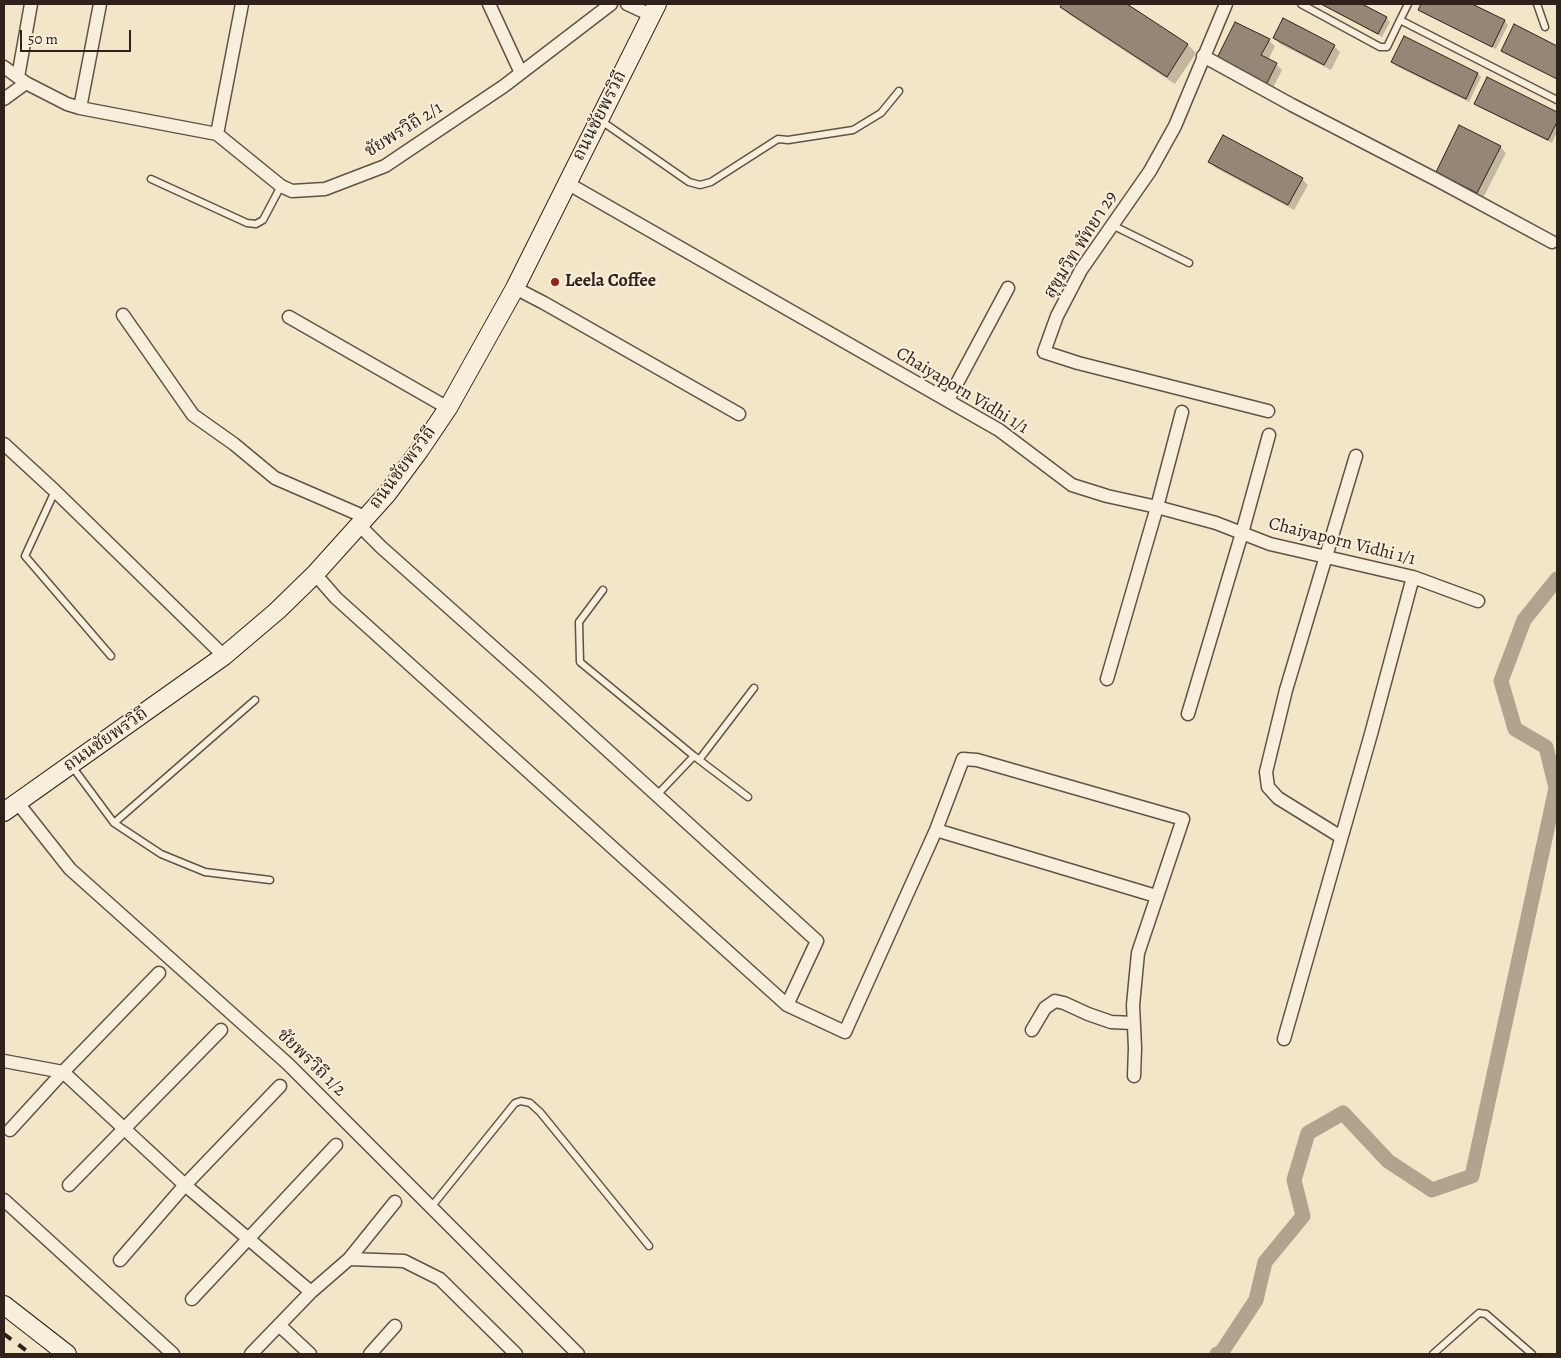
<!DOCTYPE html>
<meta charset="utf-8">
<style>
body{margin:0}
#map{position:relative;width:1561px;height:1358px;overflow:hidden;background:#f3e6c8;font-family:Alegreya,serif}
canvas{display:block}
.frame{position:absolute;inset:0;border:5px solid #30211b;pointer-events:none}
.scale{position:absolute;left:20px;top:30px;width:111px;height:22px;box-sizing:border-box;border:2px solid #30211b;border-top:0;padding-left:6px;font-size:15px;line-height:18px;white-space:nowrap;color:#30211b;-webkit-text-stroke:4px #f7efdb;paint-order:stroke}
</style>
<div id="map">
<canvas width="1561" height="1358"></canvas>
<div class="frame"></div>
<div class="scale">50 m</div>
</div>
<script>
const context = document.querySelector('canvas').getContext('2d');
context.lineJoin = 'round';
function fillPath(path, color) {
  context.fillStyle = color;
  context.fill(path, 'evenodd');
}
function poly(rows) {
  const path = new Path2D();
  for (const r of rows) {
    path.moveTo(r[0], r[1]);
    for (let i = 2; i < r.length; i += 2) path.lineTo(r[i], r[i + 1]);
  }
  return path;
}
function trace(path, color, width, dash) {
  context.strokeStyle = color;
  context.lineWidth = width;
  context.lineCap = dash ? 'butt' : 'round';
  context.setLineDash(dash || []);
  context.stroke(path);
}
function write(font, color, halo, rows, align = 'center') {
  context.font = font + ' Alegreya,"Noto Serif Thai",serif';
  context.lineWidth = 4;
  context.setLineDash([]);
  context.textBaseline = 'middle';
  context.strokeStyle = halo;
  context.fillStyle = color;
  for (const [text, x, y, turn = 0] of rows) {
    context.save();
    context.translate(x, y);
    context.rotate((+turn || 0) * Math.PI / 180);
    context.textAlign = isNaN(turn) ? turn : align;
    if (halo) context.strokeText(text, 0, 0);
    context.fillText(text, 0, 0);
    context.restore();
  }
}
const shadow = poly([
 [1064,4,1125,4,1188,45,1196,53,1175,84,1070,15,1062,7],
 [1320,4,1359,4,1386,18,1390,22,1382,37],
 [1423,4,1469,4,1505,21,1508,25,1496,49,1423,13,1420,10],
 [1514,26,1557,47,1557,79,1506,54,1502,50],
 [1274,38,1334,46,1340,52,1331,70,1280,44],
 [1269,41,1275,46,1268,60,1276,64,1282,70,1272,90,1223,65],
 [1393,62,1478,74,1481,77,1469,102,1396,66],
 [1488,79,1557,113,1557,132,1552,143,1479,107,1476,103],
 [1500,147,1506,153,1483,198,1443,177,1437,172],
 [1210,162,1302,179,1308,185,1294,210,1216,168]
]);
const canal = poly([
 [1217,1354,1221,1353,1256,1300,1265,1262,1303,1216,1294,1180,1308,1133,1343,1113,1388,1161,1432,1190,1472,1176,1556,788,1546,747,1515,729,1501,681,1524,620,1557,579]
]);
const building = poly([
 [1062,4,1127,4,1188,44,1167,77,1060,7,1062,4],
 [1321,4,1362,4,1387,17,1378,34,1321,4],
 [1421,4,1472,4,1505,20,1492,47,1418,10,1421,4],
 [1283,18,1335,45,1324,65,1273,38,1283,18],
 [1235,22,1270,39,1261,55,1277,63,1266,85,1216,60,1235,22],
 [1514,24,1557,46,1557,79,1501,51,1514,24],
 [1404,36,1478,73,1466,99,1391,62,1404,36],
 [1487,77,1557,112,1557,122,1548,140,1474,104,1487,77],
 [1459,125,1501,146,1477,193,1436,172,1459,125],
 [1223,135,1303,178,1288,205,1208,162,1223,135]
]);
const lane = poly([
 [1301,4,1380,47,1387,47,1400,20,1557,100],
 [1537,4,1545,27],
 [1400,20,1408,4],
 [600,120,689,182,700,185,711,182,778,139,788,140,853,130,881,113,899,91],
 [151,179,247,223,256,224,263,220,281,186],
 [1112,225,1189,263],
 [55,491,25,556,111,656],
 [603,590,579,622,580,662,694,756,748,797],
 [699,760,754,688],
 [71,765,114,823,161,854,205,872,270,880],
 [657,795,694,756],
 [114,823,255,700],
 [432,1206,515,1103,521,1101,530,1103,540,1112,649,1246],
 [1433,1354,1479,1313,1486,1314,1532,1354]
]);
const street = poly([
 [489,4,521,73],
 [627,4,651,15],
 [1226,4,1175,126,1150,171,1081,270,1057,316,1044,352,1078,363,1268,411],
 [1203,56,1292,105,1439,181,1552,242],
 [4,67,26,83,67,104,80,108,217,134,281,186,292,191,325,189,385,166,504,86,611,4],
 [18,77,31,4],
 [4,99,26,83],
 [80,108,100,4],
 [217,134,242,4],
 [567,183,999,430,1072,485,1107,496,1157,507,1216,523,1270,544,1413,577,1478,601],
 [515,288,544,303,739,414],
 [123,315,193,415,234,444,275,478,365,517],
 [289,317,448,408],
 [948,400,1008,288],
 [4,444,55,491,224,656],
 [359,525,381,547,538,687,817,941,787,1005],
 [315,574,336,598,787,1005,845,1032,936,830,963,759,977,760,1183,819,1138,953,1133,1005,1135,1048,1134,1076],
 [1107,679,1157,507,1182,412],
 [1188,714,1242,533,1269,435],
 [17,802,70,869,288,1064,578,1354],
 [936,830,1156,896],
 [1341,837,1278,798,1268,787,1266,772,1286,690,1356,456],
 [1032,1030,1045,1008,1055,1001,1064,1003,1088,1014,1111,1022,1133,1023],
 [1284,1039,1371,734,1413,577],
 [4,1061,63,1072,185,1185,311,1292],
 [10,1130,63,1072,159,973],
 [69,1185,221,1030],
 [4,1200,173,1354],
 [349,1259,395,1202],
 [120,1260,185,1185,280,1086],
 [192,1299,336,1145],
 [279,1325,310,1354],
 [251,1354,311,1292,349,1259,404,1261,440,1279,516,1354],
 [370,1354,395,1326]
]);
const secondary = poly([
 [4,812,224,656,277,611,315,574,387,494,419,451,448,408,515,288,657,4],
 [4,1305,67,1354]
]);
const rail = poly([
 [4,1334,31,1354]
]);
const markers = [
 [555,282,5,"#8f2418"]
];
const streetNames = [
 ["ถนนชัยพรวิถี",600,116,-63],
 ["ชัยพรวิถี 2/1",404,130,-32],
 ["สุขุมวิท พัทยา 29",1081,245,-58],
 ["Chaiyaporn Vidhi 1/1",962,391,31],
 ["ถนนชัยพรวิถี",403,468,-53],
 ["Chaiyaporn Vidhi 1/1",1342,542,14],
 ["ถนนชัยพรวิถี",106,740,-35],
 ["ชัยพรวิถี 1/2",311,1063,44]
];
const poiNames = [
 ["Leela Coffee",565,282]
];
fillPath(shadow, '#0003');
trace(canal, '#b1a38d', 15);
fillPath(building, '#958775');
trace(building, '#30211b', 1);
trace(lane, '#615246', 9);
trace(street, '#615246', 15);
trace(secondary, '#30211b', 20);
trace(lane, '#f7efdb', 6);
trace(street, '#f7efdb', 12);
trace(secondary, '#f7efdb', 18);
trace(rail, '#30211b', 4, [9, 9]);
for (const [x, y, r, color] of markers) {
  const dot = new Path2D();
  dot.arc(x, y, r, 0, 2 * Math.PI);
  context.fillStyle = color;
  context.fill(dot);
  trace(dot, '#f7efdb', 2);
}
write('18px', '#30211b', '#f7efdb', streetNames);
write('bold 18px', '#30211b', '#f7efdb', poiNames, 'left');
</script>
